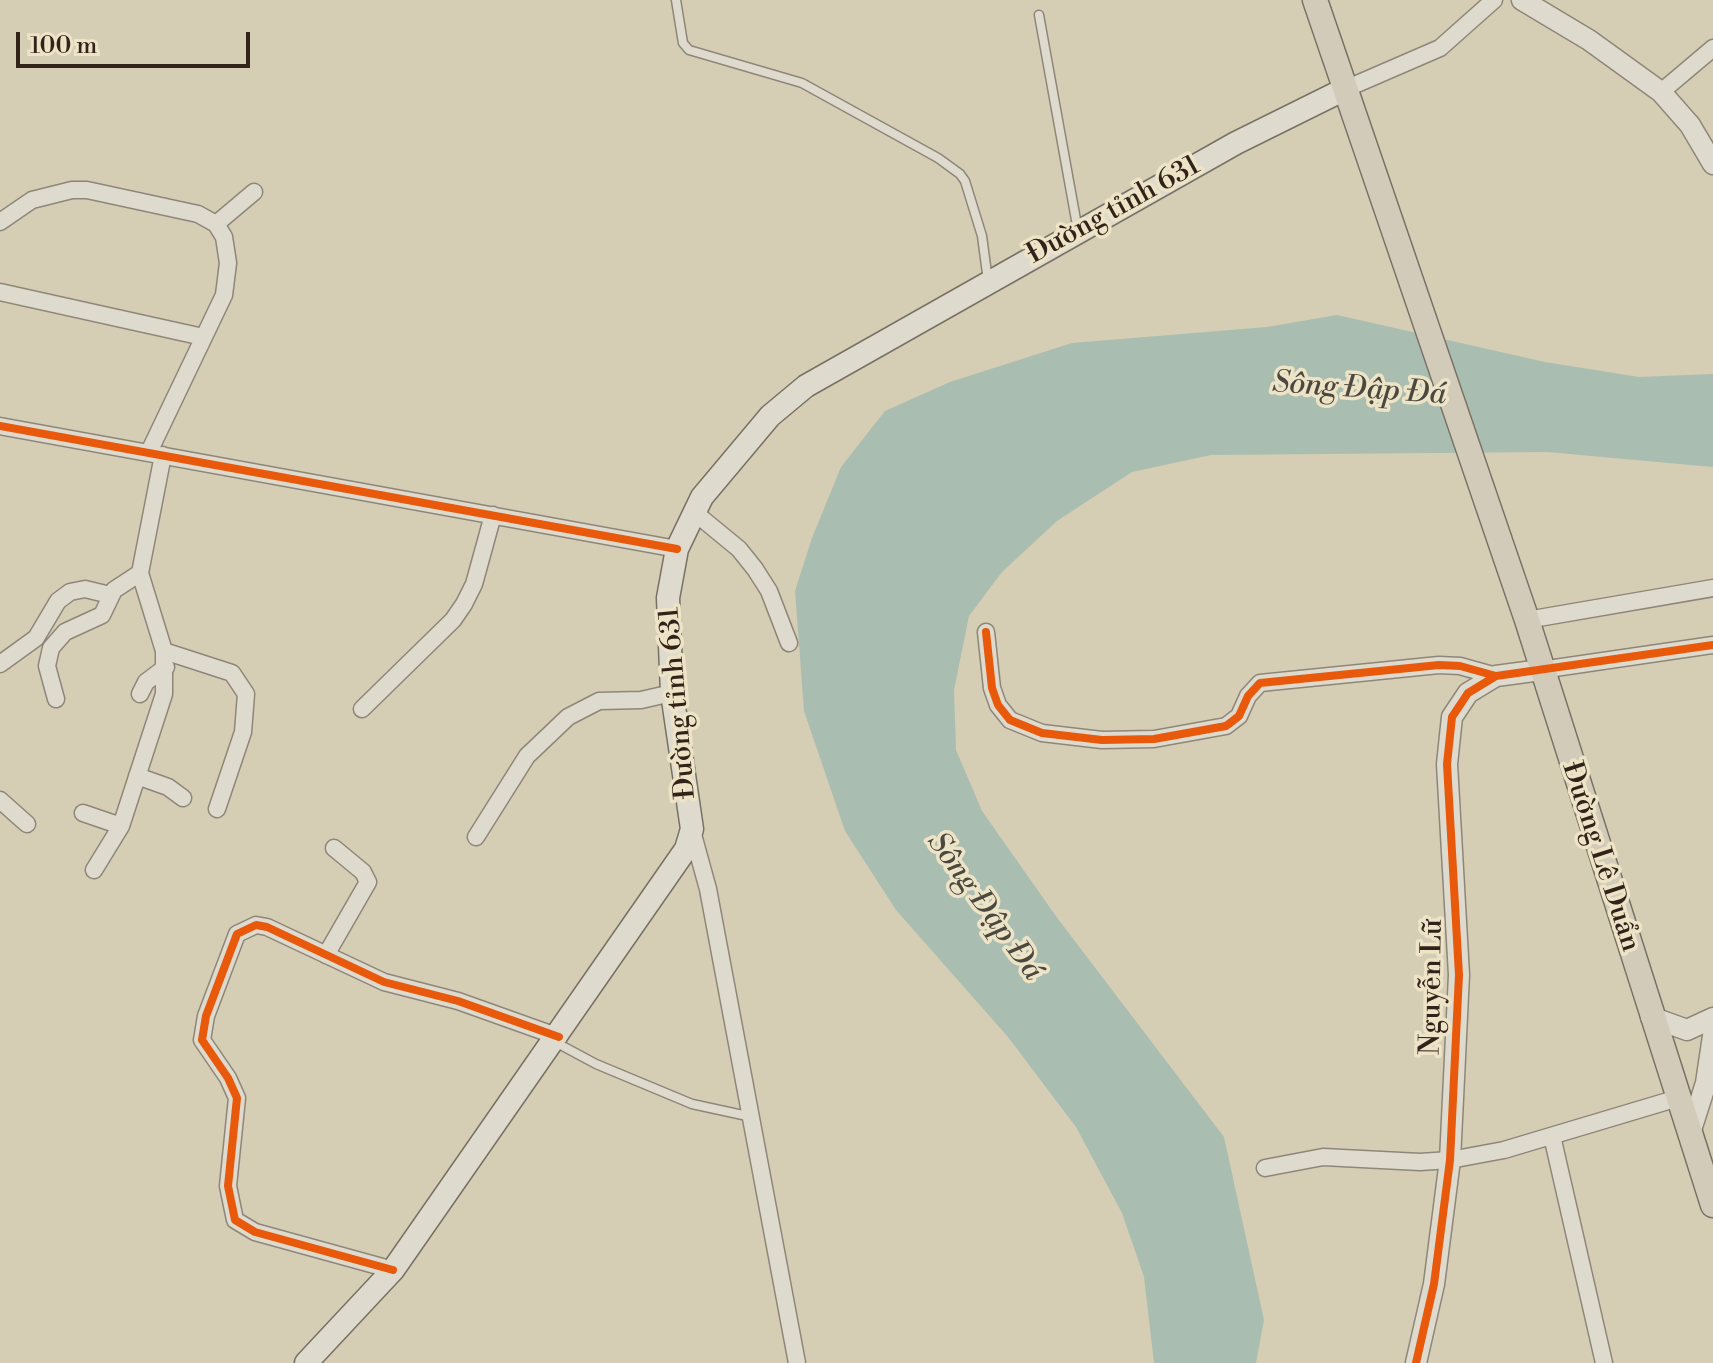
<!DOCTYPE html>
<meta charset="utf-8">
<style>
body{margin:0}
#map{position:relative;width:1713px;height:1363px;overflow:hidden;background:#d5cdb4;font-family:"Libre Bodoni",serif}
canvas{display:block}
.scale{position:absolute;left:16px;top:32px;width:234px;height:36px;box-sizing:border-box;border:4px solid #32231a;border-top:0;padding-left:10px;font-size:24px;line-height:28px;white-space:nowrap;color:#32231a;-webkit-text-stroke:6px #ede3c6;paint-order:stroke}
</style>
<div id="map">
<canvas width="1713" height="1363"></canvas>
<div class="scale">100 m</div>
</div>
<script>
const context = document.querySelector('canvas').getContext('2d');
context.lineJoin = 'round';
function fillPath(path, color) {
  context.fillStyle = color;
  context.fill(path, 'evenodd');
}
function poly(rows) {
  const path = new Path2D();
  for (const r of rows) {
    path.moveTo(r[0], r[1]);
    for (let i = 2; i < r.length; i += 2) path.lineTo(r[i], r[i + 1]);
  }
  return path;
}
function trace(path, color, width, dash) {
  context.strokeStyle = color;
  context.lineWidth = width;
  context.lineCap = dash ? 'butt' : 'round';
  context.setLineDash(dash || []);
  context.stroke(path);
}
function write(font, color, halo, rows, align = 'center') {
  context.font = font + ' "Libre Bodoni",serif';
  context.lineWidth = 7;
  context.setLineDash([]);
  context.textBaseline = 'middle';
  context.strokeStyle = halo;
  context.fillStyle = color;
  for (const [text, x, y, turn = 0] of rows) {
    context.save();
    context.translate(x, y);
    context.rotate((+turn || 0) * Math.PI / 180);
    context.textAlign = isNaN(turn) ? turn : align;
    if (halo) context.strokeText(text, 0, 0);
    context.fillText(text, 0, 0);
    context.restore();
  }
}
const water = poly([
 [1337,315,1545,362,1639,377,1713,374,1713,467,1547,452,1211,455,1132,472,1057,521,1002,572,969,616,954,690,956,750,982,811,1058,919,1224,1137,1264,1320,1256,1363,1154,1363,1144,1277,1122,1213,1076,1127,1008,1037,896,910,845,831,804,711,795,591,812,538,841,467,885,411,950,382,1072,343,1267,327]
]);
const service = poly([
 [676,0,683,43,689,50,802,83,938,158,960,174,965,181,982,236,988,281],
 [1039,15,1078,231],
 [555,1042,596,1064,692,1104,752,1117]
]);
const minor = poly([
 [1343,90,1440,48,1494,0],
 [1661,92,1713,48],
 [0,222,32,200,72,190,87,190,198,214,216,224,224,237,228,263,224,295,149,452],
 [216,224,254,192],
 [0,292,203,337],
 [0,426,677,549],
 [694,512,739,549,755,569,769,591,789,643],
 [1527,620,1713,588],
 [986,632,992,688,998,705,1010,720,1042,733,1102,740,1154,739,1226,726,1239,716,1248,696,1260,683,1439,665,1460,666,1496,676],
 [164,651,232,673,246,694,243,732,217,809],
 [0,664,36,638,58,601,70,592,85,589,110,595],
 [1541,670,1713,645],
 [140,694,146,682,166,667],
 [56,699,47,666,51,648,65,632,102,615,114,590,140,573],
 [362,709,453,620,464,604,474,584,493,515],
 [137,776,168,787,183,798],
 [0,800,27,824],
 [83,813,121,826],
 [692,831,708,889,797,1363],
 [476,837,527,756,568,717,599,701,641,700,672,693],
 [94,870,121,826,164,694,164,651,140,573,163,455],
 [326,955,368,882,363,872,334,848],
 [1552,1136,1604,1363],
 [1265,1168,1323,1157,1420,1162,1450,1160,1504,1150,1678,1098],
 [393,1270,255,1232,235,1220,228,1186,237,1098,228,1078,202,1040,206,1016,237,934,256,925,267,927,384,982,458,1001,559,1037]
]);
const tertiary = poly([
 [1522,0,1589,40,1661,92,1690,125,1713,164],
 [1651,1017,1687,1030,1713,1018],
 [1690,1133,1706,1083,1713,1036],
 [1416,1363,1434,1284,1450,1160,1459,975,1447,764,1452,717,1468,693,1496,676,1541,670]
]);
const secondary = poly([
 [306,1363,393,1270,686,849,692,829,672,693,668,598,677,549,702,497,770,416,806,386,1236,143,1343,90]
]);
const primary = poly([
 [1315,0,1527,620,1713,1205]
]);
const cycleway = poly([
 [0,426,677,549],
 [986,632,992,688,998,705,1010,720,1042,733,1102,740,1154,739,1226,726,1239,716,1248,696,1260,683,1439,665,1460,666,1496,676],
 [393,1270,255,1232,235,1220,228,1186,237,1098,228,1078,202,1040,206,1016,237,934,256,925,267,927,384,982,458,1001,559,1037],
 [1416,1363,1434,1284,1450,1160,1459,975,1447,764,1452,717,1468,693,1496,676,1713,645]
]);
const streetNames = [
 ["Đường tỉnh 631",1114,211,-29],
 ["Đường tỉnh 631",679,703,-95],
 ["Đường Lê Duẩn",1600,857,72],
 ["Nguyễn Lữ",1433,987,-89]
];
const waterNames = [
 ["Sông Đập Đá",1359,390,4],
 ["Sông Đập Đá",984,907,54]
];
fillPath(water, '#a9beb0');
trace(service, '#8e8779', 11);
trace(minor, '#8e8779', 19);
trace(tertiary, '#8e8779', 23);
trace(secondary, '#777164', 25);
trace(primary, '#777164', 27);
trace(service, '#dedbce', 8);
trace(minor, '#dedbce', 16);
trace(tertiary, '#dedbce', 20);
trace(secondary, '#dedbce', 22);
trace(primary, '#d3cbba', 24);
trace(cycleway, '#e8590c', 8);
write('28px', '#32231a', '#ede3c6', streetNames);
write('italic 30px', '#4b483f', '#ede3c6', waterNames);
</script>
